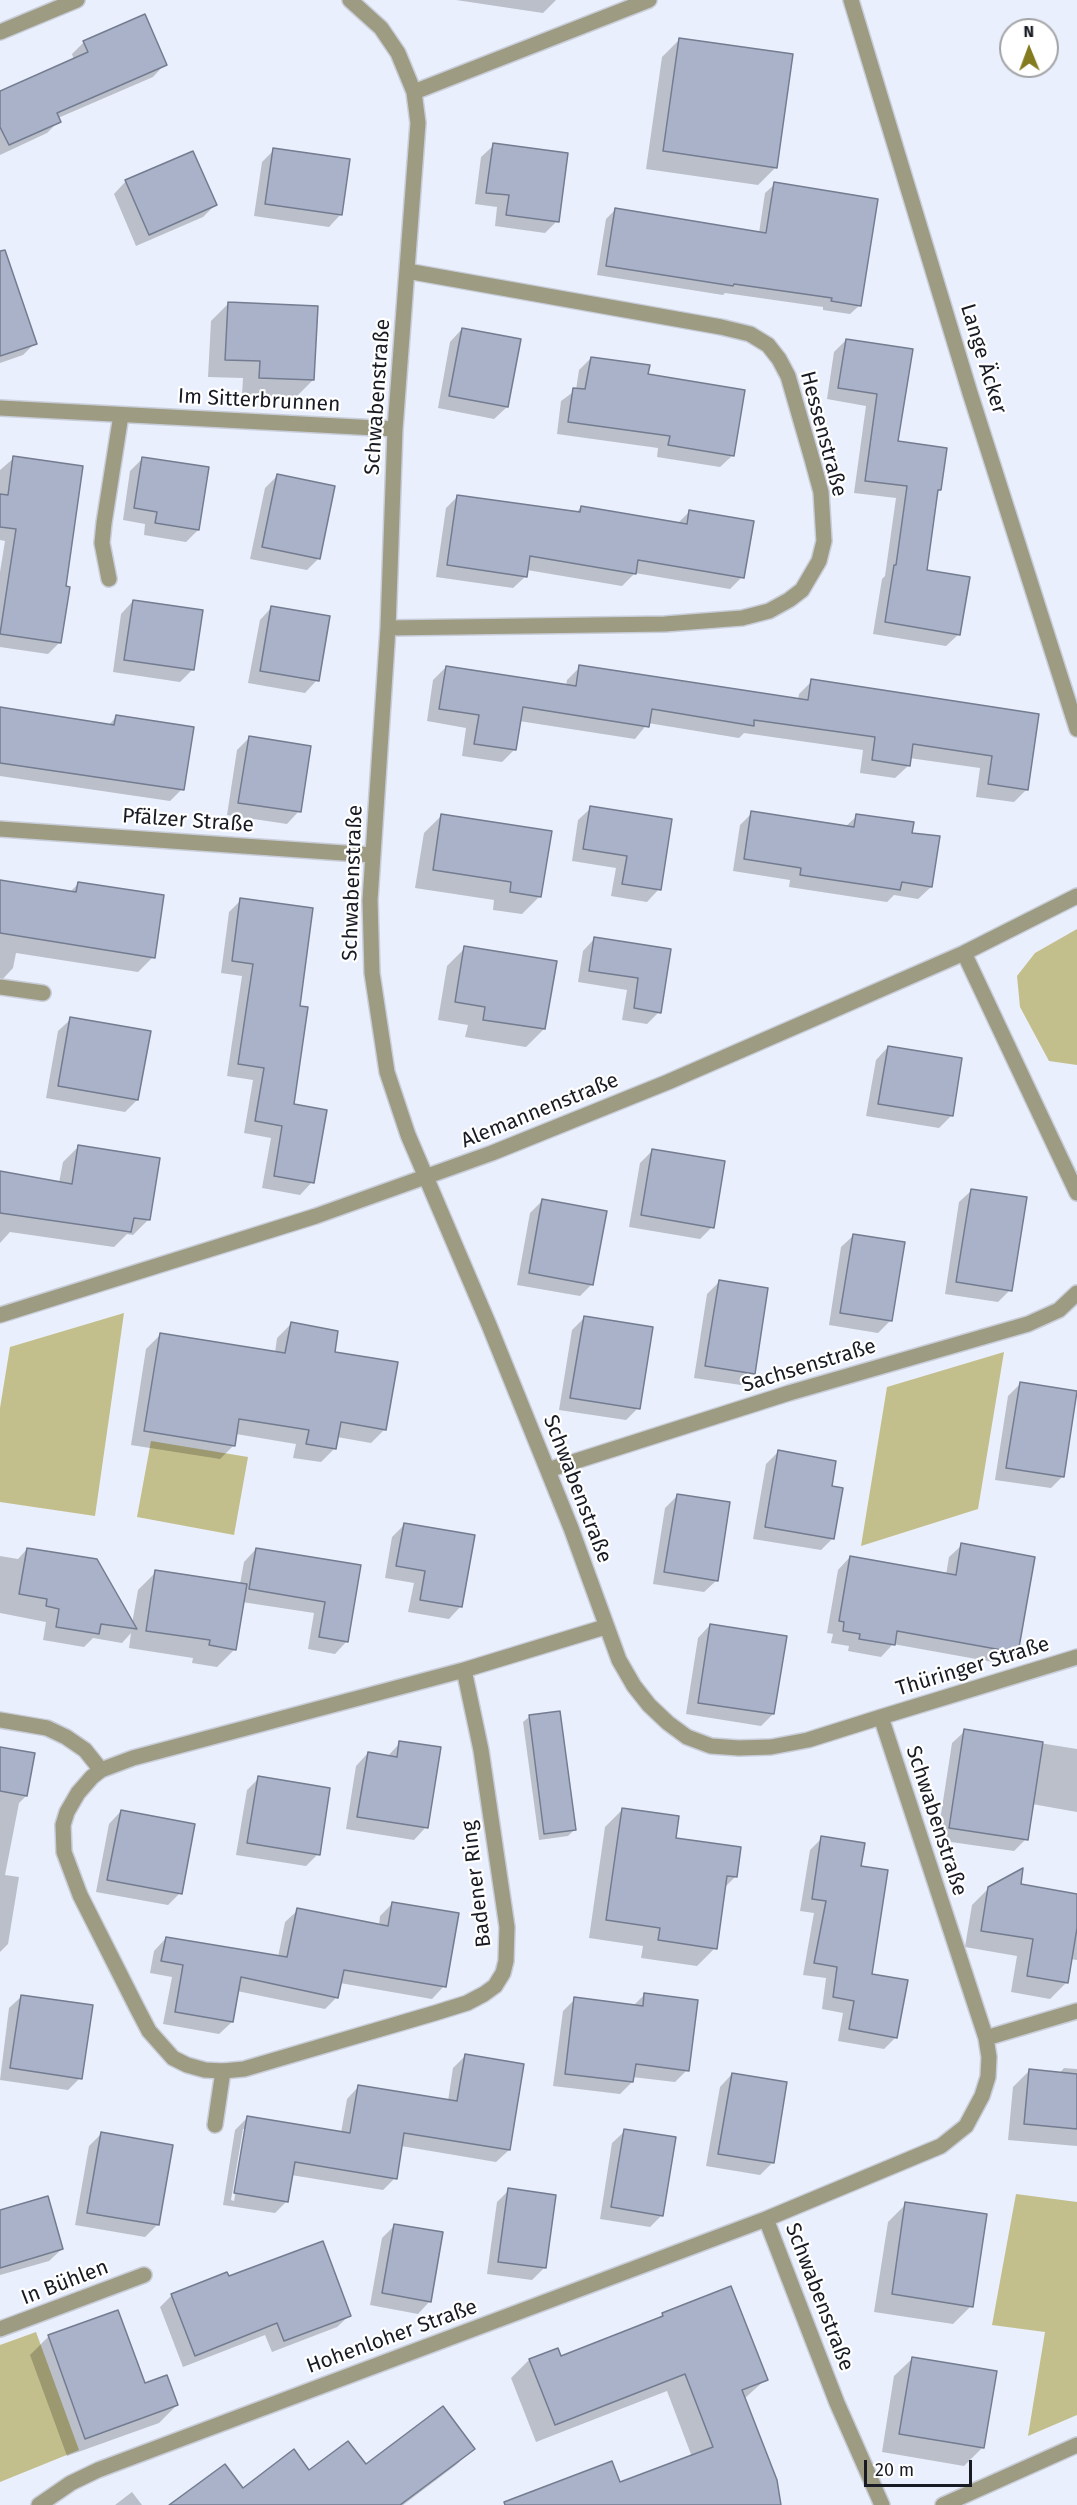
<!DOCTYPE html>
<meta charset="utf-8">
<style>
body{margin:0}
#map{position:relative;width:1077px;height:2505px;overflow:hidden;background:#e9effc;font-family:"Fira Sans",sans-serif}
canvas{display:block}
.north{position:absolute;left:999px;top:18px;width:60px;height:60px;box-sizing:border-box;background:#fff;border:2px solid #a3a4a7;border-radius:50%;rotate:359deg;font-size:16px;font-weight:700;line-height:24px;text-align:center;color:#181b23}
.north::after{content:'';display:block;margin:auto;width:21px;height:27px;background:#847b21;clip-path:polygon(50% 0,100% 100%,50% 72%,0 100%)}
.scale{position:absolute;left:864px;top:2460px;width:108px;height:27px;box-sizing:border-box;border:3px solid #181b23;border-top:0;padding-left:8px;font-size:18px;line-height:21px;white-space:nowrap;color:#181b23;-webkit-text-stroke:4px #fff;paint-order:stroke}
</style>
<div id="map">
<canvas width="1077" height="2505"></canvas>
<div class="north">N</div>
<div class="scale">20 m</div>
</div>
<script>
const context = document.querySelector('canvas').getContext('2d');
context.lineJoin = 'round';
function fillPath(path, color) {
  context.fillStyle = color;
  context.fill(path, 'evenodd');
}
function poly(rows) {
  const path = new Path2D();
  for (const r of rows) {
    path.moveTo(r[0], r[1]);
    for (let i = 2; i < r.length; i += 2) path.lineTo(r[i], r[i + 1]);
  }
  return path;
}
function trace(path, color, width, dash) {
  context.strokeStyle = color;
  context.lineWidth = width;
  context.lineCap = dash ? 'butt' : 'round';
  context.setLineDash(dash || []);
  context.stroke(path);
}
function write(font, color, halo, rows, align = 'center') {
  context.font = font + ' "Fira Sans",sans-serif';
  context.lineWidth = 4.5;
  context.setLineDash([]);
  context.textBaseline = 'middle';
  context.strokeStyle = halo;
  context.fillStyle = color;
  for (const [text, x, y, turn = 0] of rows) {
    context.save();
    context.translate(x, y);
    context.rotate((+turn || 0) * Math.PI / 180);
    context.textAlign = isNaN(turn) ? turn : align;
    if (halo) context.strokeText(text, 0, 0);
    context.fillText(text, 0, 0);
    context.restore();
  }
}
const green = poly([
 [1077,929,1077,1065,1049,1061,1020,1007,1017,976,1035,953],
 [124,1313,95,1516,0,1502,0,1408,10,1347],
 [1004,1352,978,1509,861,1546,887,1387],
 [151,1441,248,1457,234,1535,137,1517],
 [1016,2194,1077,2202,1077,2415,1028,2436,1045,2332,992,2325],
 [36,2332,79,2450,0,2482,0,2345]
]);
const shadow = poly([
 [456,0,556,0,543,13],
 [680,39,776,167,758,185,646,169,662,57],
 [84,42,165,64,153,77,58,118,59,121,47,133,0,155,0,93,74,60,72,54],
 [494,145,557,221,545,233,495,226,497,207,475,204,481,157],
 [274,150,341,214,329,227,254,216,262,162],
 [126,181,215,205,203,217,136,246,114,194],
 [775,184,860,305,850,314,823,310,823,307,725,293,723,295,597,275,606,219,615,210,759,233,765,193],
 [0,302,35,343,23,355,0,363],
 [229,303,313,380,295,398,242,395,243,378,208,377,211,321],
 [462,329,507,407,494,419,438,408,450,342],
 [846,340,911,350,897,443,939,490,936,493,925,571,959,634,946,646,873,634,882,579,885,576,896,498,854,493,866,406,827,399,834,352],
 [591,358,647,376,733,455,720,467,657,457,658,448,557,434,561,401,576,390,579,370],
 [14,458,64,588,60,642,48,654,0,647,0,572,5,541,0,540,0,470],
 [142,459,198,530,186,542,144,535,145,524,123,520,130,471],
 [277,476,319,558,307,570,250,559,265,488],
 [458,496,576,513,581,507,677,524,690,511,742,577,730,589,635,573,622,586,527,570,526,576,513,588,436,577,446,508],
 [133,601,193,669,180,682,113,672,121,614],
 [272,607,317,680,305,693,248,683,260,620],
 [446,667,566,686,567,680,580,667,798,700,799,694,812,681,1037,715,1027,789,1014,802,976,797,980,768,909,758,908,766,895,778,860,773,863,750,744,733,739,738,648,723,635,739,519,721,515,749,502,762,462,756,466,728,427,721,433,680],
 [0,709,108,726,116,717,182,789,170,801,0,776],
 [249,738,299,811,287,824,227,815,237,750],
 [591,808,659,889,647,902,611,896,616,868,572,861,578,820],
 [752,813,845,827,857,816,911,834,931,887,918,899,894,895,887,902,789,887,790,880,733,871,740,825],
 [442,815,540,896,522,914,493,910,494,900,415,888,424,833],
 [0,882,70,892,78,884,153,957,138,972,16,953,13,968,0,982],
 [241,900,298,1008,292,1105,312,1182,300,1195,262,1188,271,1138,244,1133,253,1080,227,1076,242,976,221,973,229,912],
 [595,938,669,950,659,1012,647,1024,622,1020,627,990,578,982,583,951],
 [465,948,544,1029,526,1047,465,1037,468,1025,438,1020,447,966],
 [71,1019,137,1100,125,1112,46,1098,58,1031],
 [888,1047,961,1060,951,1116,939,1128,866,1116,876,1060],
 [78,1147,149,1219,133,1235,127,1234,114,1247,10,1232,0,1243,0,1172,59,1183,63,1162],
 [653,1150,712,1227,700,1239,629,1227,640,1163],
 [972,1190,1010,1290,998,1302,945,1294,959,1202],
 [542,1201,592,1284,580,1296,517,1285,530,1213],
 [854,1235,891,1320,878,1333,829,1325,841,1247],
 [719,1282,753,1373,741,1385,694,1378,707,1294],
 [584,1318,638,1408,626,1420,559,1410,572,1330],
 [291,1324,333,1353,385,1429,371,1443,337,1437,335,1448,321,1462,293,1458,296,1444,236,1434,234,1445,220,1459,131,1445,146,1349,160,1335,275,1353,277,1338],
 [1020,1384,1063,1476,1051,1488,995,1480,1008,1396],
 [778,1452,830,1487,833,1538,821,1550,753,1539,766,1464],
 [677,1496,717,1580,704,1592,653,1584,665,1508],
 [405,1524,461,1606,449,1619,408,1612,414,1583,385,1578,392,1537],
 [962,1545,1017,1652,1004,1664,893,1644,881,1657,848,1651,849,1646,831,1643,833,1634,827,1633,838,1570,850,1557,946,1575,949,1557],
 [27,1549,132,1624,138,1590,156,1572,240,1584,244,1562,256,1549,359,1566,347,1641,335,1654,308,1649,314,1613,242,1602,235,1649,217,1667,192,1663,193,1658,129,1648,131,1633,122,1643,93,1638,84,1647,43,1640,46,1622,0,1613,0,1556,18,1559],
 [710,1625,773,1714,761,1726,686,1714,698,1638],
 [529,1717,574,1830,568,1836,539,1840,523,1722],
 [965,1731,1077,1749,1077,1812,1032,1804,1026,1839,1014,1851,937,1840,952,1743],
 [400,1743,426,1827,414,1840,346,1829,356,1766,368,1753,387,1757],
 [0,1748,26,1796,19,1803,5,1875,19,1877,8,1944,0,1952],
 [259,1778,318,1854,306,1866,236,1855,247,1790],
 [623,1809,736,1876,724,1888,715,1948,697,1966,641,1958,643,1946,589,1938,605,1827],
 [121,1811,180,1893,168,1905,96,1892,109,1824],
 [822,1838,860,1867,870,1975,896,2037,884,2049,838,2041,843,2013,822,2009,826,1978,803,1975,814,1913,800,1911,810,1850],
 [1019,1886,1077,1895,1077,1960,1070,1959,1067,1982,1050,1999,1011,1992,1017,1956,965,1947,972,1905,989,1888],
 [393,1903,444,1986,432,1999,340,1983,337,1997,325,2009,237,1991,232,2022,219,2034,163,2024,172,1977,150,1973,154,1951,166,1938,278,1957,285,1922,298,1910,379,1926,380,1916],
 [645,1994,687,2070,675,2082,632,2077,632,2082,620,2094,553,2086,563,2011,575,1999,633,2006],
 [22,1996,80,2078,68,2090,0,2080,9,2008],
 [466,2055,509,2150,496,2162,401,2146,395,2178,383,2190,291,2175,287,2201,275,2213,223,2205,235,2130,248,2117,341,2133,347,2099,359,2086,448,2101,453,2068],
 [243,2129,246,2129,234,2201,231,2200],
 [1064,2068,1077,2069,1077,2146,1008,2140,1013,2087,1029,2071,1059,2074],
 [732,2074,772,2163,760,2175,706,2166,720,2087],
 [625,2131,662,2215,650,2227,600,2219,612,2143],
 [101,2134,157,2225,145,2237,75,2225,89,2146],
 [509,2190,545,2267,532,2280,487,2274,497,2202],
 [906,2204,971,2306,953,2324,874,2312,888,2222],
 [0,2212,62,2249,49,2261,0,2275],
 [394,2226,430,2301,418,2314,370,2305,382,2238],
 [172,2295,350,2315,337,2327,272,2352,265,2335,183,2367,160,2307],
 [118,2312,144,2385,177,2405,159,2423,67,2456,30,2355,48,2337],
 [663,2314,766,2379,744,2399,775,2505,533,2505,619,2484,692,2457,667,2391,536,2442,511,2378,529,2360,557,2350,560,2358,656,2320],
 [913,2358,982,2448,964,2466,882,2452,894,2376],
 [473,2449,456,2465,403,2505,172,2505,242,2490,309,2472,366,2467],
 [132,2492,142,2505,115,2505]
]);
const building = poly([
 [145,14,167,65,57,113,61,122,9,145,0,127,0,91,88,52,83,41,145,14],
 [679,38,793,54,777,168,663,151,679,38],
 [493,143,568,153,559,222,506,215,509,195,486,193,493,143],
 [273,148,350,159,342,215,265,204,273,148],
 [193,151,217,205,149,235,125,180,193,151],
 [774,182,878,199,861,306,831,301,832,298,734,284,733,286,606,266,615,208,766,233,774,182],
 [5,250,37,344,0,356,0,251,5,250],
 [228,302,318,306,314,380,259,378,260,361,225,360,228,302],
 [462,328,521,339,508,407,449,396,462,328],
 [846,339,913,349,898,441,947,448,941,490,938,490,927,570,970,577,960,635,885,622,894,565,896,565,907,486,865,481,877,394,838,388,846,339],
 [591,357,650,365,648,374,745,390,734,456,668,445,670,436,568,422,573,388,585,389,591,357],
 [13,456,83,466,66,586,70,587,61,643,0,634,16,529,0,527,0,494,8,495,13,456],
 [142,457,209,467,199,530,155,523,157,512,134,508,142,457],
 [277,474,335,486,320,559,262,547,277,474],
 [457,495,580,512,581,506,687,524,689,510,754,521,744,578,638,560,636,574,530,556,527,577,447,565,457,495],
 [133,600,203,610,194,670,124,660,133,600],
 [271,606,330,616,319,681,260,671,271,606],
 [579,665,808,700,811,679,1039,714,1028,790,988,784,992,756,913,744,910,766,872,760,875,737,754,720,754,726,652,709,649,727,523,707,516,750,474,744,479,715,439,709,446,666,576,686,579,665],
 [0,707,114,725,116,715,194,727,184,790,0,763,0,707],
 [249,736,311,746,301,812,238,803,249,736],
 [590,806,672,819,661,890,622,884,627,856,583,849,590,806],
 [751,811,854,827,856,814,914,822,912,833,940,836,932,887,902,882,900,890,800,875,801,868,744,859,751,811],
 [441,814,552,831,541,897,510,892,511,882,433,870,441,814],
 [0,880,76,892,78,882,164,895,155,958,0,933,0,880],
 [240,898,313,908,300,1006,308,1007,294,1104,327,1110,314,1183,274,1176,282,1126,255,1121,264,1068,238,1064,253,964,232,961,240,898],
 [594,937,671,949,661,1013,634,1008,638,978,589,971,594,937],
 [464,946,557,961,545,1029,483,1020,485,1007,455,1002,464,946],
 [70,1017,151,1031,138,1100,58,1086,70,1017],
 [888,1046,962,1058,953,1116,878,1104,888,1046],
 [78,1145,160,1158,150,1220,134,1218,131,1232,0,1213,0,1171,72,1184,78,1145],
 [652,1149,725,1161,714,1228,641,1215,652,1149],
 [971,1189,1027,1197,1012,1291,956,1282,971,1189],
 [542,1199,607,1211,593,1285,529,1273,542,1199],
 [853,1234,905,1242,892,1321,840,1313,853,1234],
 [719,1280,768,1288,755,1374,705,1366,719,1280],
 [584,1316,653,1327,640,1409,570,1398,584,1316],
 [291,1322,338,1331,335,1352,398,1362,386,1430,341,1422,336,1449,306,1444,309,1430,239,1419,235,1446,144,1431,160,1333,285,1353,291,1322],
 [1020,1382,1077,1391,1064,1477,1006,1468,1020,1382],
 [778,1450,836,1461,832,1486,843,1488,834,1539,765,1527,778,1450],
 [677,1494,730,1502,718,1581,664,1572,677,1494],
 [404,1523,475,1535,462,1607,420,1600,425,1571,396,1566,404,1523],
 [961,1543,1035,1557,1018,1653,897,1631,895,1645,859,1639,860,1634,843,1631,844,1622,839,1621,850,1556,956,1575,961,1543],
 [27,1548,97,1559,137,1629,101,1624,99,1634,56,1627,59,1609,46,1606,47,1599,19,1594,27,1548],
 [256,1548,361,1565,348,1642,319,1637,325,1602,249,1589,256,1548],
 [155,1570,247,1584,236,1650,209,1645,210,1640,146,1631,155,1570],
 [710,1624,787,1636,774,1714,698,1703,710,1624],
 [560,1711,576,1830,544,1834,529,1715,560,1711],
 [964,1729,1043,1742,1028,1840,949,1828,964,1729],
 [399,1741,441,1747,428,1828,357,1817,368,1752,397,1757,399,1741],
 [0,1747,35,1753,27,1796,0,1791,0,1747],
 [258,1776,330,1788,320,1855,247,1843,258,1776],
 [622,1808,679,1816,676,1838,741,1847,737,1877,727,1876,717,1949,658,1940,660,1928,606,1920,622,1808],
 [121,1810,195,1824,182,1894,107,1880,121,1810],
 [821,1836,865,1843,861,1866,888,1870,872,1974,908,1980,897,2038,849,2029,854,2001,833,1997,837,1967,814,1963,826,1901,812,1899,821,1836],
 [1023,1868,1021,1884,1077,1894,1077,1928,1068,1983,1027,1976,1033,1939,981,1931,988,1887,1023,1868],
 [392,1902,459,1913,446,1987,344,1970,338,1998,241,1977,233,2022,175,2012,183,1965,161,1961,166,1937,287,1957,297,1908,388,1926,392,1902],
 [644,1993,698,2000,689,2071,636,2064,633,2082,565,2074,574,1997,643,2006,644,1993],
 [21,1995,93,2005,82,2079,10,2068,21,1995],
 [465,2054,524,2064,510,2150,404,2133,397,2179,295,2162,288,2202,234,2193,247,2116,350,2133,358,2085,457,2101,465,2054],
 [1029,2069,1077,2074,1077,2129,1024,2124,1029,2069],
 [732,2073,787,2082,774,2163,718,2154,732,2073],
 [624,2129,676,2137,663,2216,611,2207,624,2129],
 [101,2132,173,2145,159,2225,87,2213,101,2132],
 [508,2188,556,2195,546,2268,498,2262,508,2188],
 [48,2196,63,2249,0,2268,0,2210,48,2196],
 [905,2202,987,2214,973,2307,892,2294,905,2202],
 [394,2224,443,2232,431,2302,382,2293,394,2224],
 [323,2241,351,2316,284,2341,277,2323,195,2356,171,2294,227,2272,229,2276,323,2241],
 [731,2286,768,2380,742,2390,777,2480,781,2505,505,2505,504,2502,612,2461,620,2482,713,2447,685,2374,555,2425,529,2359,558,2348,561,2356,663,2316,662,2313,731,2286],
 [118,2310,145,2383,167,2375,178,2405,85,2439,48,2335,118,2310],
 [912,2357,997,2371,984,2448,899,2434,912,2357],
 [443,2406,475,2449,400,2505,169,2505,225,2464,243,2488,294,2449,309,2470,348,2441,366,2464,443,2406]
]);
const service = poly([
 [109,579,102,543,104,523,121,415],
 [0,987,43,993],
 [0,1720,47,1728,66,1737,85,1750,101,1770],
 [215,2125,223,2071],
 [0,2329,144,2275]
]);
const minor = poly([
 [350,0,381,28,398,53,414,92,649,0],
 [851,0,970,393,1077,729],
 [0,32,77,0],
 [414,92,418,123,395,429,388,628,370,900,372,973,387,1072,408,1135,489,1325,571,1528,619,1660,634,1686,649,1705,668,1723,687,1737,711,1746,739,1748,771,1747,808,1740,881,1717,986,2038,989,2057,988,2077,982,2096,966,2126,941,2146,766,2219,837,2403,882,2505],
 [0,408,395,429],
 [388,628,665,624,742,618,769,611,789,600,802,590,819,561,824,541,821,492,812,459,788,376,779,359,768,345,750,334,721,327,407,271],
 [0,829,372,855],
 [964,953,1077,1193],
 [0,1315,316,1216,492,1153,668,1082,822,1015,964,953,1077,896],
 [548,1470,789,1393,1028,1324,1059,1310,1077,1293],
 [464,1670,481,1750,507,1927,506,1961,503,1973,495,1986,484,1994,467,2003,435,2013,244,2069,223,2071,205,2070,187,2065,173,2058,149,2031,137,2008,80,1895,64,1852,63,1825,67,1812,78,1793,92,1777,101,1770,133,1758,464,1670,605,1627],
 [881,1717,1077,1657],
 [986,2038,1077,2011],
 [39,2505,71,2483,98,2470,766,2219],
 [943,2505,1077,2445]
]);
const streetNames = [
 ["Lange Äcker",983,359,73],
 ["Schwabenstraße",378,397,-86],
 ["Im Sitterbrunnen",259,401,3],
 ["Hessenstraße",823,434,75],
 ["Pfälzer Straße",188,821,4],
 ["Schwabenstraße",353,883,-88],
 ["Alemannenstraße",540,1111,-22],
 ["Sachsenstraße",809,1366,-17],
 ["Schwabenstraße",577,1489,69],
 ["Thüringer Straße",973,1667,-17],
 ["Schwabenstraße",936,1821,72],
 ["Badener Ring",477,1884,-97],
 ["In Bühlen",65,2283,-21],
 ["Schwabenstraße",819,2297,69],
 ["Hohenloher Straße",392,2337,-20]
];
fillPath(green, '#c3bf8c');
fillPath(shadow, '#0003');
fillPath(building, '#a9b2c8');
trace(building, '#737c90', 1.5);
trace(service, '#c8cdd9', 18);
trace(minor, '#c8cdd9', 18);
trace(service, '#9d9b82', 15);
trace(minor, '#9d9b82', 15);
write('21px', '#181b23', '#fff', streetNames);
</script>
